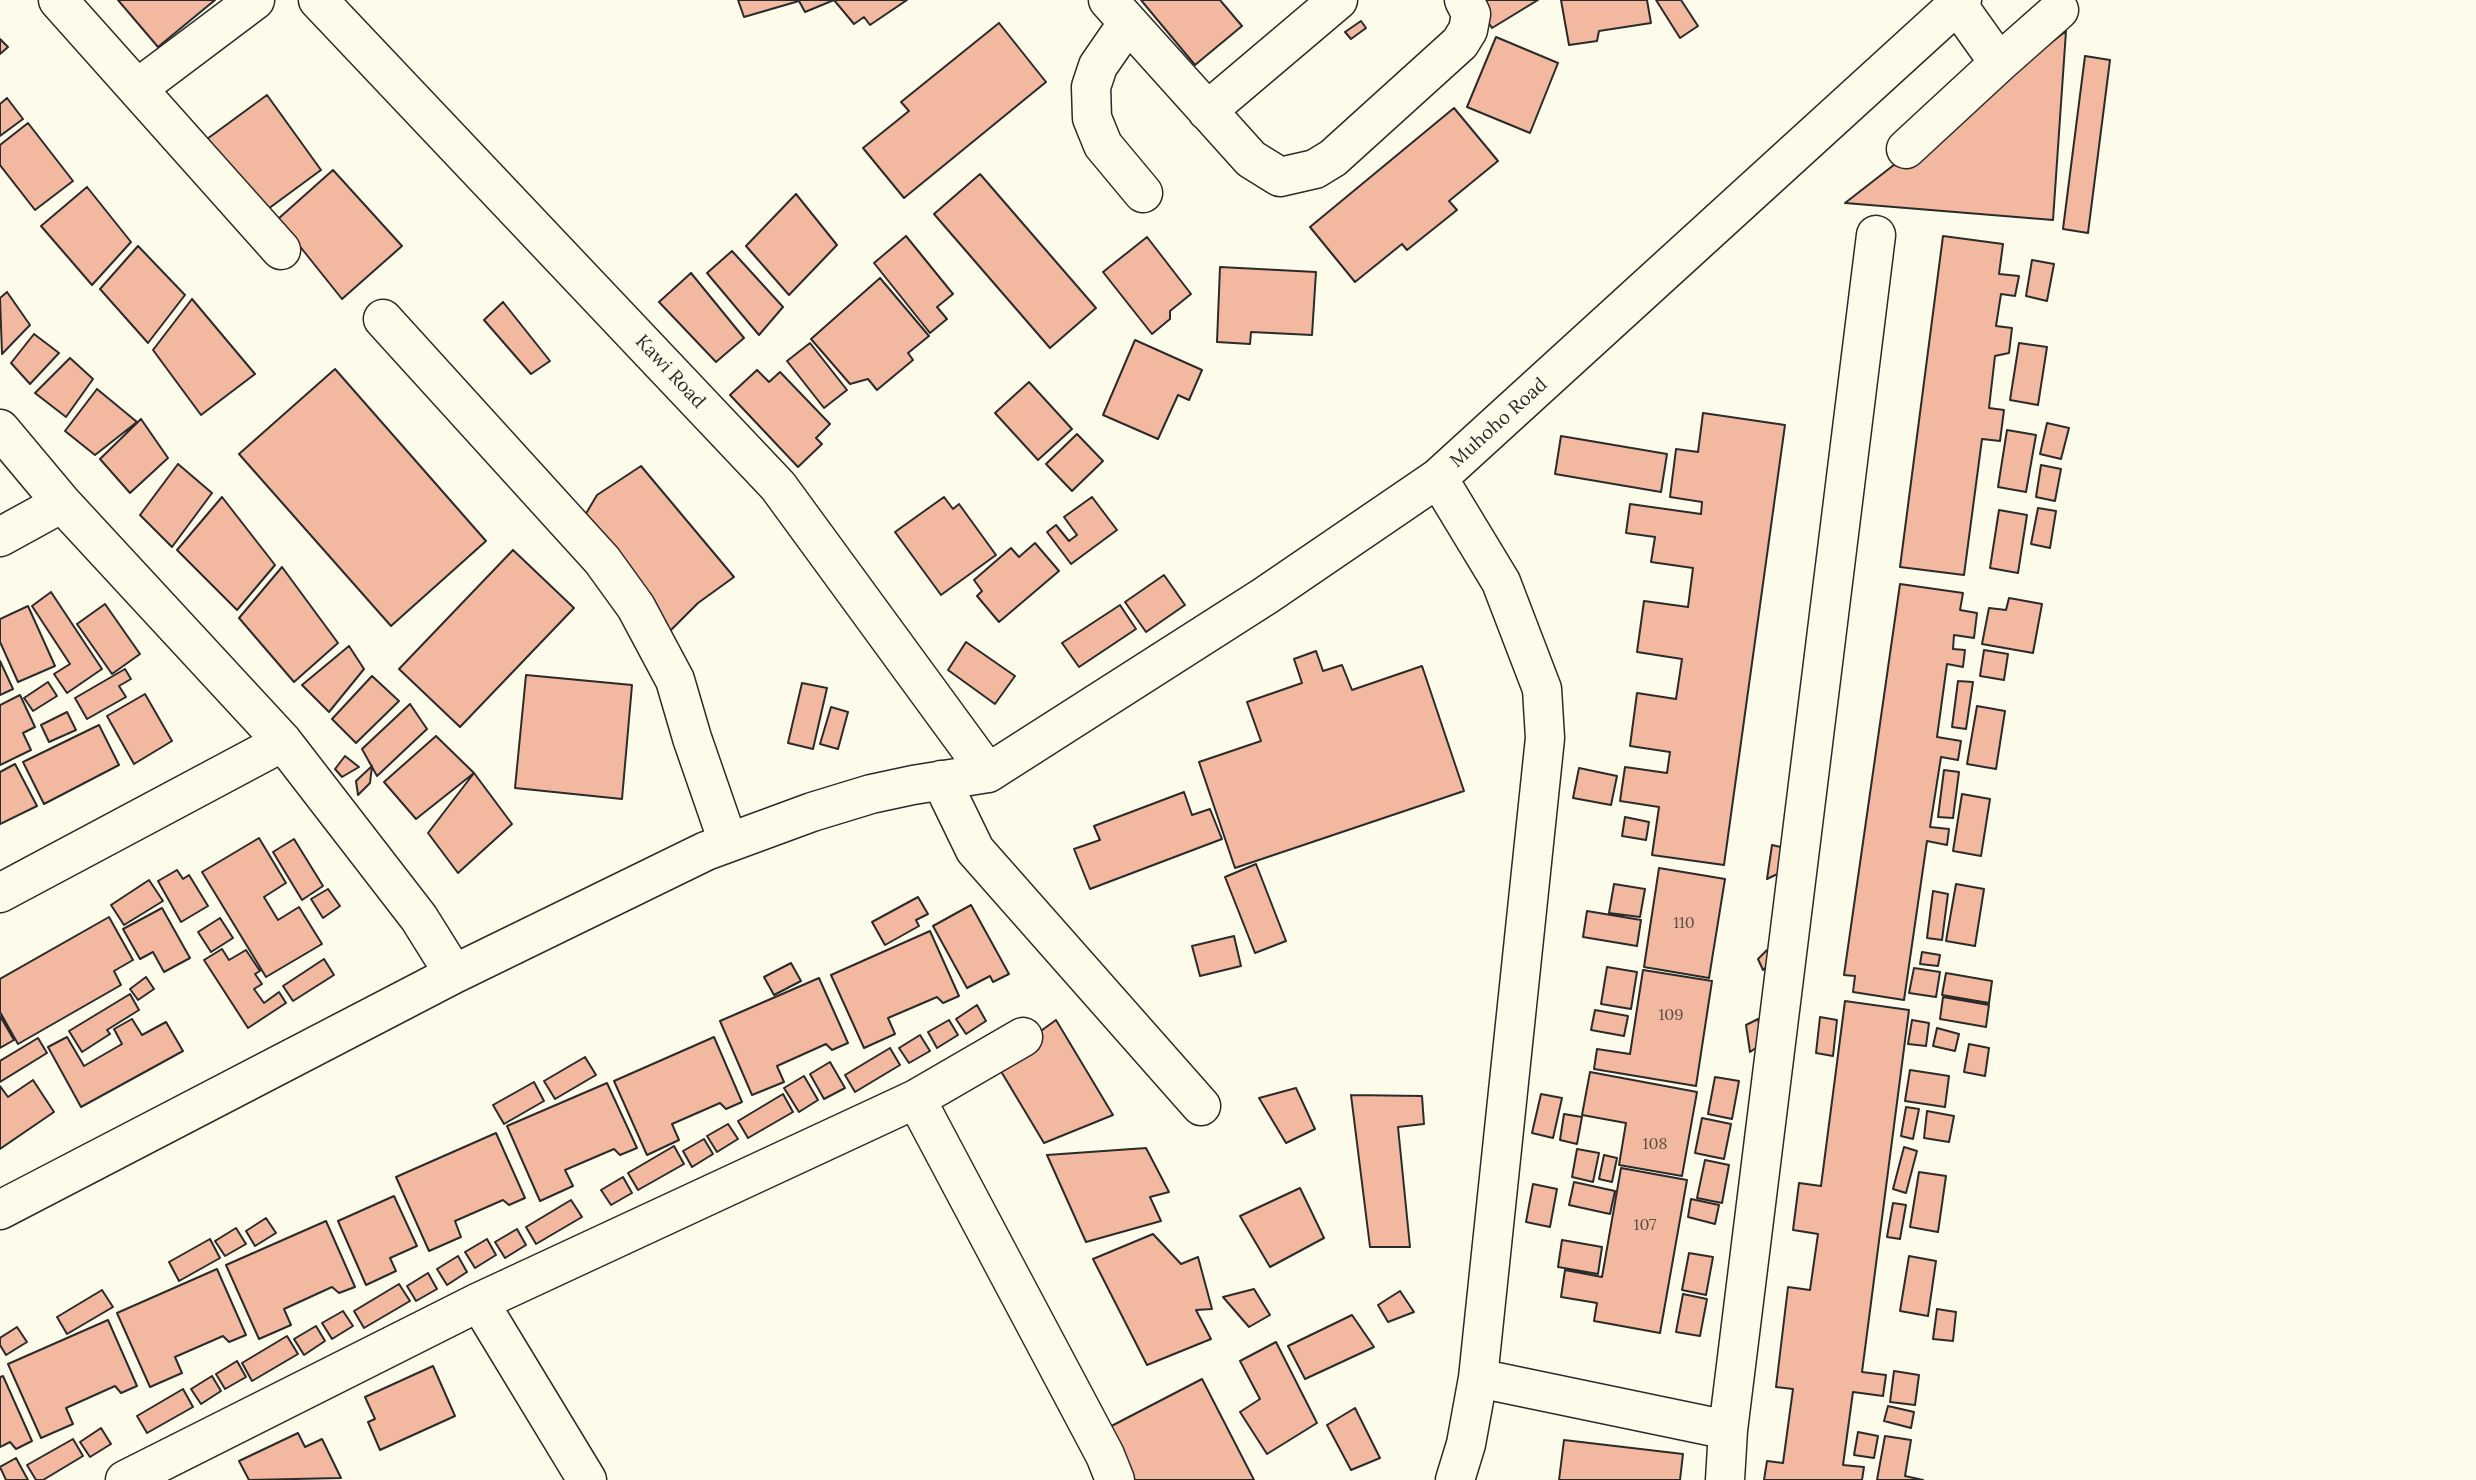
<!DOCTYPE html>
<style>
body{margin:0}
canvas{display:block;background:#fdfbea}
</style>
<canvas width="2476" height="1480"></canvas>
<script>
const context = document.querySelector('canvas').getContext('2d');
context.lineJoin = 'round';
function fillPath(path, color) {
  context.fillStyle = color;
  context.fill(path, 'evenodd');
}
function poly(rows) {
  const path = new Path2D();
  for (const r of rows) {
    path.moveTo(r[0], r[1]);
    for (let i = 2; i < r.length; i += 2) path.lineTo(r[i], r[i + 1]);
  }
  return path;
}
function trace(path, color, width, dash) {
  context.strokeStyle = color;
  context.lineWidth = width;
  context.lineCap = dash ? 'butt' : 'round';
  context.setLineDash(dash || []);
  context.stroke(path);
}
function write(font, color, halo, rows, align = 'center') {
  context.font = font + ' Lora,serif';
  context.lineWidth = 5;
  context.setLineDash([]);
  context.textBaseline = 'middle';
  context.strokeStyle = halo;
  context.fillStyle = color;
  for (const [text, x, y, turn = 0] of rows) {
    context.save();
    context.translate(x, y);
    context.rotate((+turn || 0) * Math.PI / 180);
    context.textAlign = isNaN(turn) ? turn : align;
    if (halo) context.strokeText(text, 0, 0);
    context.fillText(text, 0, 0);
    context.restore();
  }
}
const building = poly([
 [118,0,215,0,158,47,118,0],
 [738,0,907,0,870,25,864,17,854,24,834,0,805,12,799,1,744,17,738,0],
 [1141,0,1220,0,1242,26,1195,65,1141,0],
 [1474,0,1538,0,1492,28,1474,0],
 [1561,0,1647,0,1651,23,1599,31,1597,41,1569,45,1561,0],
 [1656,0,1681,0,1698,26,1680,38,1656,0],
 [1361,21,1366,28,1351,39,1345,32,1361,21],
 [999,23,1046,82,904,198,863,148,909,111,901,102,999,23],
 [2066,31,2053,220,1845,203,2066,31],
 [1496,37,1558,63,1530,133,1467,107,1496,37],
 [0,39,8,47,0,54,0,39],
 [2085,56,2110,60,2088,233,2063,229,2085,56],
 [267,95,321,170,268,209,207,139,267,95],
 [7,98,23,119,0,136,0,104,7,98],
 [1454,108,1498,161,1449,201,1457,210,1407,250,1402,244,1355,282,1310,227,1454,108],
 [28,123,73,181,35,210,0,165,0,145,28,123],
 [333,170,402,246,342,299,278,219,333,170],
 [980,174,1096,308,1050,348,934,214,980,174],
 [87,187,131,242,92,285,41,226,87,187],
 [796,194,837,245,789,295,746,246,796,194],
 [906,236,953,294,937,307,947,319,930,333,874,263,906,236],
 [1943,236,2003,244,1999,274,2019,276,2015,296,2001,294,1996,326,2012,328,2009,353,1995,356,1989,408,2004,410,2000,441,1982,439,1964,575,1900,567,1943,236],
 [1147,237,1191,294,1170,311,1170,319,1152,334,1103,272,1147,237],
 [138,246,185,295,148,343,100,289,138,246],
 [732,251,783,307,759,335,707,273,732,251],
 [2032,260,2054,264,2047,301,2026,296,2032,260],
 [1220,267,1316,272,1312,335,1251,332,1250,344,1217,342,1220,267],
 [691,273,744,338,716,362,659,302,691,273],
 [880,278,929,336,908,353,913,360,877,390,868,379,850,384,811,339,880,278],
 [7,292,30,325,2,354,0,298,7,292],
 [192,299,255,374,201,415,153,350,192,299],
 [503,302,550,361,531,374,484,320,503,302],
 [34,334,59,353,30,384,11,363,34,334],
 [1135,340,1202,370,1189,400,1178,395,1158,439,1103,415,1135,340],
 [810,343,847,390,824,408,787,361,810,343],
 [2019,343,2047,347,2038,405,2010,400,2019,343],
 [70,358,93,379,66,417,35,393,70,358],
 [335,369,486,541,391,626,239,454,335,369],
 [757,370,769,382,780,372,830,424,816,438,822,444,798,467,730,395,757,370],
 [1029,382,1072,429,1038,460,995,413,1029,382],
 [97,389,137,422,95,455,65,431,97,389],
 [1703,413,1785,425,1724,865,1652,855,1659,807,1620,801,1625,767,1667,773,1670,752,1630,746,1637,693,1676,699,1682,659,1637,652,1644,601,1688,607,1693,568,1651,562,1655,537,1626,533,1630,504,1701,514,1702,502,1670,497,1676,449,1698,452,1703,413],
 [141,419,168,458,130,493,100,459,141,419],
 [2047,423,2069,428,2061,459,2040,454,2047,423],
 [2007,430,2036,435,2026,492,1998,487,2007,430],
 [1077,434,1103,461,1072,491,1046,464,1077,434],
 [1561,436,1667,454,1661,492,1555,474,1561,436],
 [178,464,212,493,172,547,140,515,178,464],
 [2041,465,2061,469,2055,501,2036,497,2041,465],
 [641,466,734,577,698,603,667,634,578,527,597,495,641,466],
 [222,497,275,565,237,610,177,550,222,497],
 [944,497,953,509,959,504,996,555,941,595,895,532,944,497],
 [1092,497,1117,530,1071,564,1047,532,1056,525,1069,541,1077,535,1064,517,1092,497],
 [2038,508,2056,511,2050,548,2031,544,2038,508],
 [1999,510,2027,515,2018,573,1990,568,1999,510],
 [1035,543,1059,571,999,622,977,596,982,591,974,580,1011,548,1019,557,1035,543],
 [513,550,574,608,460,727,399,669,513,550],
 [282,567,338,643,294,682,239,618,282,567],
 [1164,575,1185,605,1146,632,1125,602,1164,575],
 [1900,584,1963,593,1960,610,1977,613,1974,638,1954,635,1953,649,1965,650,1963,667,1947,664,1937,737,1961,741,1958,760,1941,757,1930,827,1949,829,1947,845,1927,841,1904,1000,1853,992,1855,976,1844,975,1900,584],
 [51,592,102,669,67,693,54,674,70,664,32,606,51,592],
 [2009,598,2042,604,2033,653,1982,644,1989,608,2006,610,2009,598],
 [105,604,140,654,112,674,77,624,105,604],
 [1120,605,1136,629,1079,667,1062,643,1120,605],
 [28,606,55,666,18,682,0,642,0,619,28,606],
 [966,642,1015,676,995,704,948,670,966,642],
 [349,646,364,669,329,712,302,685,349,646],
 [1984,650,2008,654,2004,680,1980,676,1984,650],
 [1316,651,1323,671,1342,665,1352,690,1422,666,1464,791,1235,868,1199,762,1261,741,1247,702,1302,683,1294,659,1316,651],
 [0,661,13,689,0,695,0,661],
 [125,669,131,679,119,686,126,697,87,719,75,698,125,669],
 [526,675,632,685,622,799,515,788,526,675],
 [372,676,399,701,356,743,332,719,372,676],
 [1958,681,1973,682,1966,729,1952,727,1958,681],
 [48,682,57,696,33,711,24,698,48,682],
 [802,683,827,688,813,749,788,743,802,683],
 [145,694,172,741,134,764,107,716,145,694],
 [20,695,35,727,23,733,31,750,0,765,0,705,20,695],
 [410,704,427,729,377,776,362,749,410,704],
 [1977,706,2005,711,1996,769,1967,764,1977,706],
 [831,707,848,712,838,749,820,744,831,707],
 [67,712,76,730,49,742,41,725,67,712],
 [99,725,119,765,44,804,23,762,99,725],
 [436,736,474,773,416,819,384,782,436,736],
 [345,756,359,767,342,777,335,769,345,756],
 [15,764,37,806,0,824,0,772,15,764],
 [372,766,370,783,358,795,356,781,372,766],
 [1579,768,1617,776,1611,805,1573,798,1579,768],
 [1944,770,1959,772,1953,818,1938,817,1944,770],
 [474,773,512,824,458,873,428,833,474,773],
 [1184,792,1192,815,1210,809,1222,839,1090,889,1074,849,1100,840,1094,826,1184,792],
 [1962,794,1990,799,1981,856,1953,851,1962,794],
 [1625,817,1649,822,1646,840,1622,836,1625,817],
 [259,838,286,883,264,897,278,920,299,907,322,944,266,977,202,872,259,838],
 [294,839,323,886,302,900,273,852,294,839],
 [1772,845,1785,848,1788,869,1767,879,1772,845],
 [1256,864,1286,941,1255,953,1225,877,1256,864],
 [1659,868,1725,879,1709,978,1644,967,1659,868],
 [177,870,183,879,189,875,208,906,181,922,158,881,177,870],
 [149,880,163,901,124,925,111,905,149,880],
 [1614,884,1645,889,1640,917,1609,913,1614,884],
 [1956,884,1984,889,1975,946,1946,941,1956,884],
 [328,889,340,906,323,918,311,899,328,889],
 [1933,891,1948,894,1942,940,1927,938,1933,891],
 [918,897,928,914,916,920,919,926,885,945,872,922,918,897],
 [971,905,1009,974,993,982,990,976,967,988,933,926,971,905],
 [162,908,190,958,164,972,153,952,140,959,123,929,162,908],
 [1587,911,1641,920,1637,946,1583,937,1587,911],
 [109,917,133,960,114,971,121,985,18,1044,0,1012,0,979,109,917],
 [220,918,233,938,211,952,198,932,220,918],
 [930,931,959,996,943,1003,937,997,888,1018,895,1034,864,1048,831,975,930,931],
 [1234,936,1241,966,1200,976,1192,946,1234,936],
 [222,949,229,960,246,950,260,971,255,974,262,984,254,989,264,1003,279,992,286,1003,248,1028,204,960,222,949],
 [1768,949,1774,960,1763,970,1758,959,1768,949],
 [1922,952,1940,955,1938,966,1920,964,1922,952],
 [324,959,334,975,293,1001,283,986,324,959],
 [791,963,801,981,774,995,764,977,791,963],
 [1607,967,1637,972,1631,1009,1601,1004,1607,967],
 [1914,968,1940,972,1936,997,1909,993,1914,968],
 [1643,970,1712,981,1696,1086,1594,1069,1597,1049,1630,1054,1643,970],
 [1946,973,1992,981,1989,1003,1942,995,1946,973],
 [146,977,154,989,138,1000,130,989,146,977],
 [819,978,848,1043,832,1050,826,1044,777,1066,784,1082,752,1095,720,1021,819,978],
 [130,994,139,1010,107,1030,110,1034,82,1052,69,1031,130,994],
 [1943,997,1989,1005,1986,1027,1940,1019,1943,997],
 [1845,1001,1909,1010,1862,1372,1886,1375,1883,1396,1853,1392,1843,1465,1864,1467,1862,1480,1764,1480,1767,1461,1783,1463,1793,1389,1776,1387,1788,1287,1810,1290,1818,1234,1793,1230,1799,1183,1821,1186,1845,1001],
 [977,1005,986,1021,966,1034,956,1019,977,1005],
 [1595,1010,1628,1016,1624,1036,1591,1030,1595,1010],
 [0,1016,14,1040,0,1048,0,1016],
 [1820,1017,1837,1020,1833,1056,1816,1053,1820,1017],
 [132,1019,142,1035,166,1022,183,1051,81,1107,48,1047,67,1037,84,1066,122,1044,114,1029,132,1019],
 [1758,1019,1763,1043,1750,1052,1746,1025,1758,1019],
 [949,1020,958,1035,937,1048,928,1032,949,1020],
 [1056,1020,1113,1115,1044,1143,996,1063,1056,1020],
 [1912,1020,1929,1023,1926,1046,1908,1044,1912,1020],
 [1937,1028,1959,1034,1955,1051,1933,1046,1937,1028],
 [920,1035,930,1051,909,1063,899,1048,920,1035],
 [714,1037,742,1102,726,1109,720,1103,672,1124,679,1140,647,1155,614,1081,714,1037],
 [38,1038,47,1053,0,1082,0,1061,38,1038],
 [1969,1044,1989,1048,1985,1076,1964,1072,1969,1044],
 [890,1048,900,1065,855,1092,845,1075,890,1048],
 [585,1057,596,1075,555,1099,544,1081,585,1057],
 [830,1062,845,1088,824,1099,810,1074,830,1062],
 [1910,1070,1949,1076,1945,1107,1905,1101,1910,1070],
 [1590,1072,1697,1092,1682,1176,1619,1165,1626,1123,1582,1115,1590,1072],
 [804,1076,818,1100,799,1112,784,1088,804,1076],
 [1715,1077,1739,1081,1732,1119,1708,1114,1715,1077],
 [33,1080,54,1112,0,1149,0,1086,8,1097,33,1080],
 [534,1082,544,1101,504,1124,493,1105,534,1082],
 [607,1083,637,1148,620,1155,614,1149,565,1170,573,1186,540,1201,507,1126,607,1083],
 [1296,1088,1315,1129,1286,1143,1259,1098,1296,1088],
 [783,1094,793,1112,748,1138,738,1121,783,1094],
 [1541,1094,1562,1098,1553,1138,1532,1133,1541,1094],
 [1351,1095,1422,1096,1424,1124,1398,1127,1410,1247,1370,1247,1351,1095],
 [1906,1107,1919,1109,1913,1139,1901,1136,1906,1107],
 [1927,1111,1954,1116,1949,1142,1924,1138,1927,1111],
 [1564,1114,1582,1117,1577,1144,1560,1140,1564,1114],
 [1702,1118,1731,1124,1724,1159,1695,1153,1702,1118],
 [728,1124,738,1139,717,1152,707,1136,728,1124],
 [496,1133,525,1198,509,1205,503,1200,455,1221,461,1237,429,1251,396,1177,496,1133],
 [704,1139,713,1154,692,1167,683,1151,704,1139],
 [674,1146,684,1164,638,1190,628,1173,674,1146],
 [1904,1147,1917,1151,1906,1193,1893,1189,1904,1147],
 [1146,1148,1169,1192,1150,1197,1161,1221,1086,1242,1047,1155,1146,1148],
 [1577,1149,1599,1153,1593,1182,1572,1177,1577,1149],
 [1604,1155,1617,1158,1612,1182,1599,1179,1604,1155],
 [1705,1160,1729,1165,1722,1203,1697,1198,1705,1160],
 [1621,1168,1687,1180,1660,1333,1594,1321,1597,1303,1561,1297,1565,1270,1602,1277,1621,1168],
 [1919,1172,1946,1176,1938,1232,1910,1227,1919,1172],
 [623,1177,632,1193,611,1205,601,1190,623,1177],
 [1574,1182,1615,1191,1610,1214,1569,1205,1574,1182],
 [1533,1184,1557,1189,1550,1227,1526,1222,1533,1184],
 [1300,1188,1324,1238,1270,1267,1240,1216,1300,1188],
 [394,1196,417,1246,390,1258,396,1271,366,1285,338,1221,394,1196],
 [1691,1199,1719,1205,1715,1224,1688,1217,1691,1199],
 [571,1200,582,1217,536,1244,526,1227,571,1200],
 [1893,1203,1906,1205,1900,1239,1887,1237,1893,1203],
 [266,1218,276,1233,255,1246,246,1231,266,1218],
 [326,1221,355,1287,339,1293,332,1287,284,1309,291,1325,259,1339,226,1265,326,1221],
 [236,1228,246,1244,225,1256,215,1241,236,1228],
 [517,1229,526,1245,505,1258,495,1242,517,1229],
 [1153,1234,1181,1264,1198,1257,1212,1309,1196,1310,1211,1339,1147,1365,1093,1259,1153,1234],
 [210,1239,220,1258,179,1281,169,1262,210,1239],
 [487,1239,496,1255,475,1268,465,1252,487,1239],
 [1562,1240,1602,1247,1598,1274,1558,1267,1562,1240],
 [1689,1253,1713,1257,1706,1295,1682,1290,1689,1253],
 [458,1256,467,1272,447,1285,437,1269,458,1256],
 [1909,1256,1936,1261,1928,1316,1900,1311,1909,1256],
 [217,1269,246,1335,229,1342,223,1336,175,1357,182,1373,150,1387,117,1313,217,1269],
 [428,1273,437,1289,416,1301,407,1286,428,1273],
 [399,1284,410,1301,364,1328,354,1311,399,1284],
 [1254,1289,1270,1315,1249,1327,1223,1297,1254,1289],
 [102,1290,113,1307,67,1334,57,1317,102,1290],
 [1400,1291,1414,1312,1388,1322,1378,1305,1400,1291],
 [1683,1294,1707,1299,1700,1336,1676,1332,1683,1294],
 [1937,1309,1956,1312,1953,1341,1933,1339,1937,1309],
 [343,1311,353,1326,332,1339,322,1323,343,1311],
 [1352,1315,1374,1347,1305,1379,1288,1346,1352,1315],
 [108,1320,137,1386,121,1393,115,1386,66,1408,73,1424,41,1438,8,1364,108,1320],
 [316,1326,325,1341,304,1355,294,1339,316,1326],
 [17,1327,27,1342,6,1355,0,1345,0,1338,17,1327],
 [287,1336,298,1354,252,1381,242,1363,287,1336],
 [1276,1342,1317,1423,1267,1454,1240,1412,1260,1399,1240,1361,1276,1342],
 [237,1361,246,1377,225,1389,216,1374,237,1361],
 [433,1366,455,1416,380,1450,368,1422,375,1419,365,1397,433,1366],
 [1894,1371,1919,1375,1915,1405,1890,1402,1894,1371],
 [3,1376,32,1441,16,1449,10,1442,0,1447,0,1377,3,1376],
 [212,1376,221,1391,201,1404,191,1389,212,1376],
 [1202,1379,1254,1480,1119,1480,1096,1434,1202,1379],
 [183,1389,193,1407,147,1433,137,1416,183,1389],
 [1888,1406,1914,1412,1911,1428,1884,1421,1888,1406],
 [1355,1408,1380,1458,1351,1470,1327,1425,1355,1408],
 [101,1428,111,1444,90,1457,80,1442,101,1428],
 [1858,1432,1878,1436,1874,1458,1854,1455,1858,1432],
 [298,1433,305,1447,322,1439,341,1478,249,1480,239,1461,298,1433],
 [1885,1436,1911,1440,1905,1476,1923,1480,1877,1480,1885,1436],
 [73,1439,83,1456,43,1480,36,1480,27,1465,73,1439],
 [1564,1440,1683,1454,1680,1480,1559,1480,1564,1440],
 [16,1458,28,1480,6,1480,0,1467,16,1458]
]);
const minor = poly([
 [58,0,281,250],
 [318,0,778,486,988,773],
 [1108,0,1251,159,1280,177,1315,169,1333,158,1460,43,1468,30,1471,14,1464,0],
 [1127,24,1098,66,1091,87,1092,118,1103,145,1143,193],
 [1999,63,2059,10],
 [138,88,255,0],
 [1207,111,1338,0],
 [1906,149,1999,63,1957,4],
 [383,319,602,560,636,607,675,680,692,738,728,842],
 [0,429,62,503,283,742,419,918,454,974],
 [1438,478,1501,582,1542,689,1545,738,1478,1378,1466,1444,1455,1480],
 [0,537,62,503],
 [941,780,975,850,1201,1106],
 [0,893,283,742],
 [916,1099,1105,1455,1115,1480],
 [0,1210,454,974,706,851,812,812,871,794,913,785,988,773,1265,596,1438,478,1962,0],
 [479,1302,587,1480],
 [1478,1378,1728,1430],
 [125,1480,479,1302,916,1099,1023,1037],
 [1725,1480,1728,1430,1876,235]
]);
const numberNames = [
 ["110",1684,923],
 ["109",1671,1015],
 ["108",1655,1144],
 ["107",1645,1225]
];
const streetNames = [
 ["Kawi Road",670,372,47],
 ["Muhoho Road",1499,423,-42]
];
fillPath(building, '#f2b8a0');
trace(building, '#2b2b2b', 2);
trace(minor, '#2b2b2b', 41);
trace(minor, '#fdfbea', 38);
write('16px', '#5d4e48', null, numberNames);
write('19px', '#2b2b2b', '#fdfbea', streetNames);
</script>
